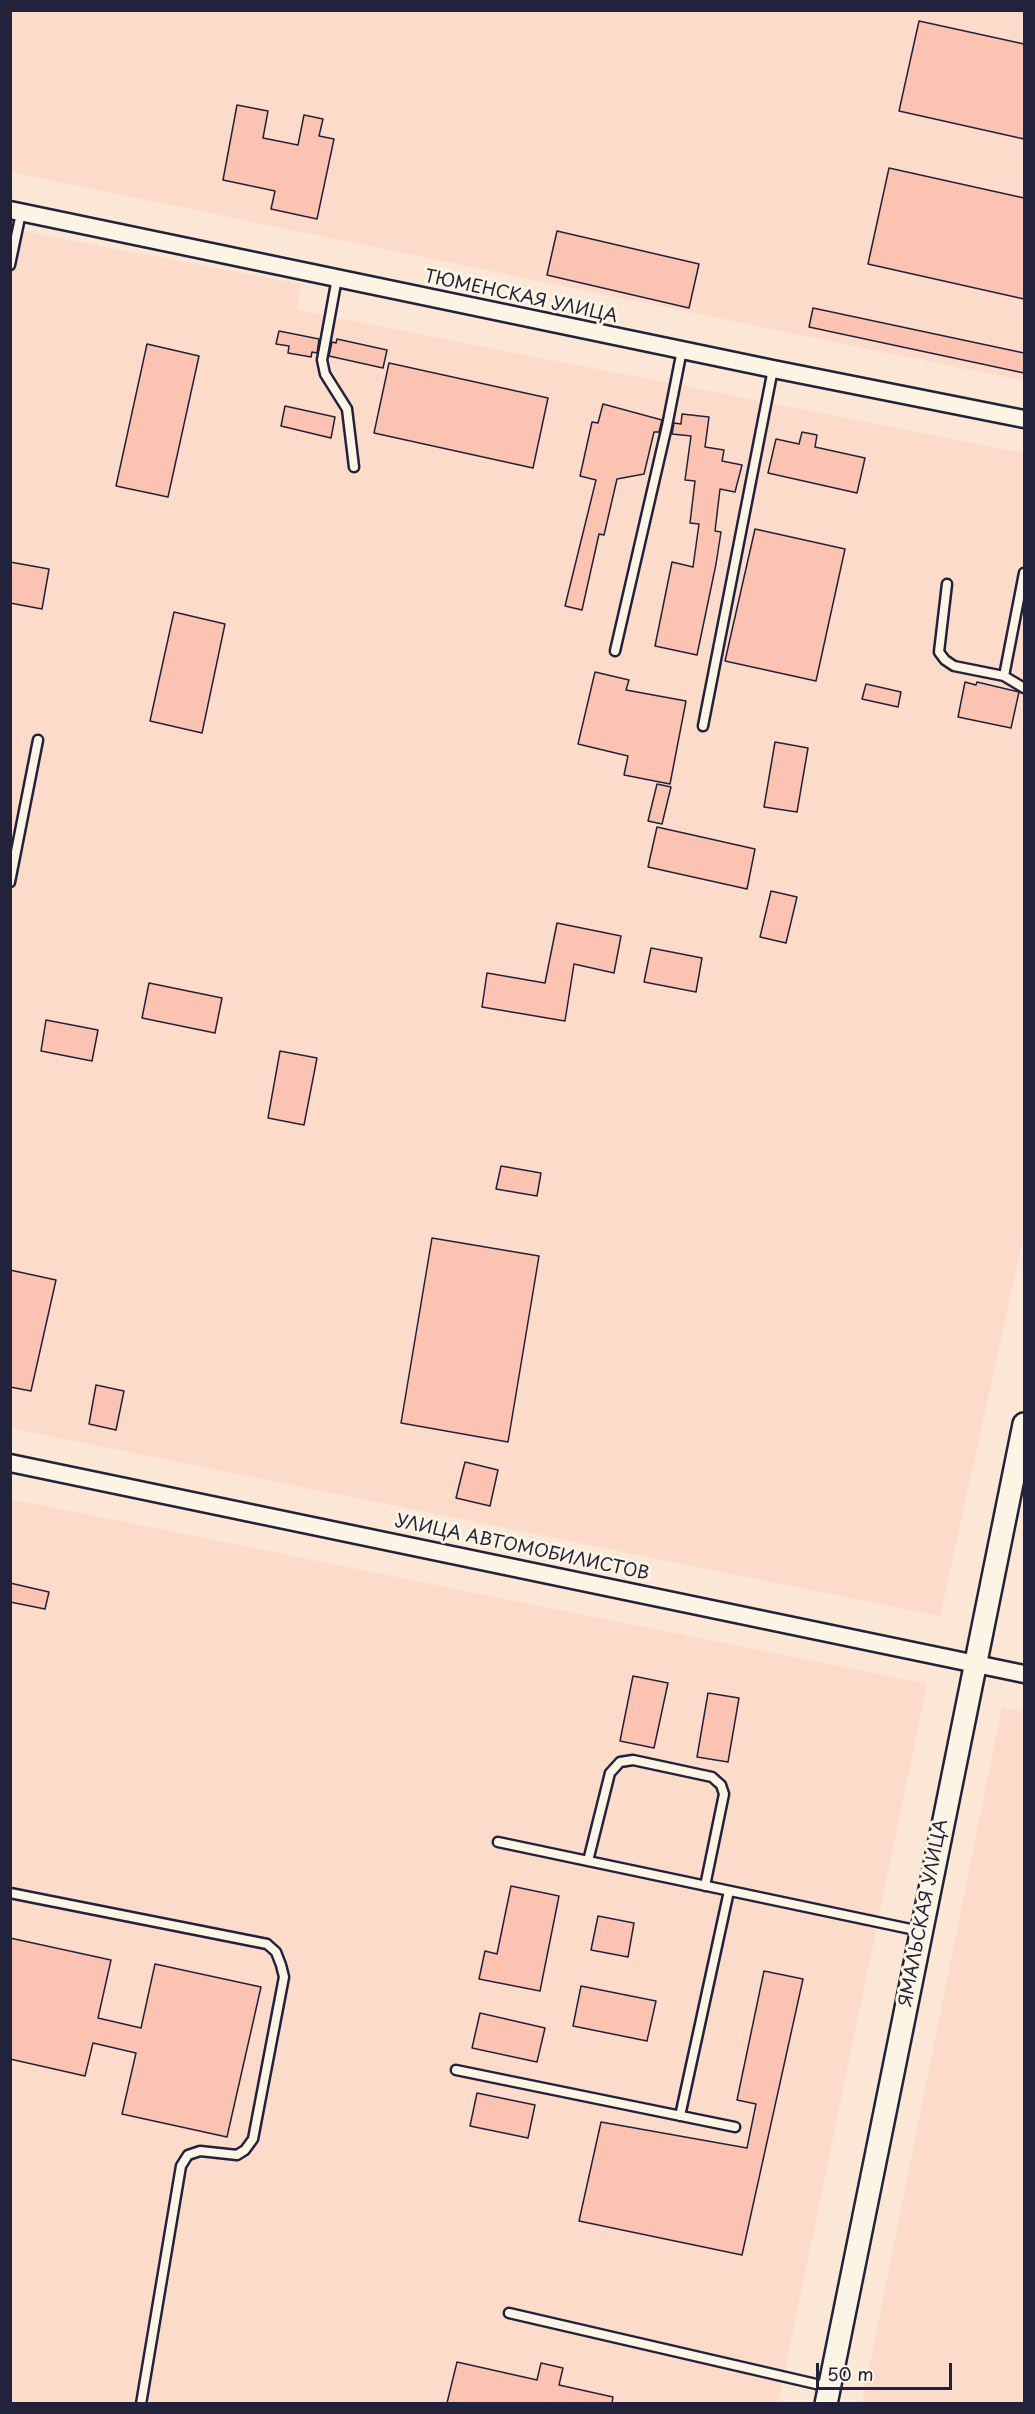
<!DOCTYPE html>
<meta charset="utf-8">
<style>
body{margin:0}
#map{position:relative;width:1035px;height:2414px;overflow:hidden;background:#fce6d6;font-family:"Playpen Sans",sans-serif}
canvas{display:block}
.frame{position:absolute;inset:0;border:12px solid #22223b;pointer-events:none}
.scale{position:absolute;left:816px;top:2363px;width:136px;height:27px;box-sizing:border-box;border:3px solid #22223b;border-top:0;padding-left:8px;font-size:18px;line-height:21px;white-space:nowrap;color:#22223b;-webkit-text-stroke:4px #fcf5e5;paint-order:stroke}
</style>
<div id="map">
<canvas width="1035" height="2414"></canvas>
<div class="frame"></div>
<div class="scale">50 m</div>
</div>
<script>
const context = document.querySelector('canvas').getContext('2d');
context.lineJoin = 'round';
function fillPath(path, color) {
  context.fillStyle = color;
  context.fill(path, 'evenodd');
}
function poly(rows) {
  const path = new Path2D();
  for (const r of rows) {
    path.moveTo(r[0], r[1]);
    for (let i = 2; i < r.length; i += 2) path.lineTo(r[i], r[i + 1]);
  }
  return path;
}
function trace(path, color, width, dash) {
  context.strokeStyle = color;
  context.lineWidth = width;
  context.lineCap = dash ? 'butt' : 'round';
  context.setLineDash(dash || []);
  context.stroke(path);
}
function write(font, color, halo, rows, align = 'center') {
  context.font = font + ' "Playpen Sans",sans-serif';
  context.lineWidth = 6;
  context.setLineDash([]);
  context.textBaseline = 'middle';
  context.strokeStyle = halo;
  context.fillStyle = color;
  for (const [text, x, y, turn = 0] of rows) {
    context.save();
    context.translate(x, y);
    context.rotate((+turn || 0) * Math.PI / 180);
    context.textAlign = isNaN(turn) ? turn : align;
    if (halo) context.strokeText(text, 0, 0);
    context.fillText(text, 0, 0);
    context.restore();
  }
}
const built = poly([
 [11,11,1024,11,1024,381,11,172],
 [10,229,301,284,297,310,1024,453,1024,1234,940,1616,11,1428],
 [10,1499,927,1684,778,2403,11,2403],
 [1002,1707,1024,1712,1024,2403,862,2403]
]);
const building = poly([
 [919,21,1024,44,1024,139,899,111,919,21],
 [237,105,268,111,263,138,298,145,304,115,323,119,319,136,334,139,317,219,271,209,275,191,223,180,237,105],
 [889,168,1024,198,1024,299,868,264,889,168],
 [557,231,699,264,689,308,547,275,557,231],
 [813,308,1024,353,1024,373,809,327,813,308],
 [279,331,319,339,317,353,312,352,311,357,288,353,289,346,276,344,279,331],
 [337,339,387,350,383,368,329,356,332,342,336,343,337,339],
 [147,344,199,356,168,497,116,486,147,344],
 [389,363,548,398,533,468,374,433,389,363],
 [603,404,662,420,659,432,654,432,644,474,617,479,604,535,599,534,582,610,565,606,596,480,580,476,592,422,598,423,603,404],
 [285,406,335,417,331,438,281,426,285,406],
 [682,414,709,417,705,447,724,450,722,461,742,465,735,492,720,489,715,531,721,532,716,564,697,655,655,646,672,562,693,567,699,524,690,523,695,481,685,480,691,436,672,434,674,423,681,424,682,414],
 [802,432,817,435,815,447,865,458,857,493,768,473,776,439,799,444,802,432],
 [755,529,845,549,816,681,725,661,755,529],
 [10,562,49,569,42,609,10,603,10,562],
 [174,612,225,624,202,733,150,721,174,612],
 [595,672,629,680,626,690,686,701,670,784,624,775,628,756,578,744,595,672],
 [965,682,976,685,977,682,1019,692,1011,728,958,717,965,682],
 [866,684,901,692,898,707,862,699,866,684],
 [775,742,808,748,797,812,764,807,775,742],
 [657,784,671,787,662,824,648,821,657,784],
 [657,827,755,849,747,889,648,867,657,827],
 [771,891,797,897,786,943,760,937,771,891],
 [557,923,621,936,614,973,574,964,565,1021,482,1007,487,973,545,983,557,923],
 [651,948,702,958,696,992,644,982,651,948],
 [149,983,222,998,215,1033,142,1018,149,983],
 [46,1020,98,1030,92,1061,41,1051,46,1020],
 [280,1051,317,1058,304,1125,268,1118,280,1051],
 [501,1166,541,1173,537,1196,496,1189,501,1166],
 [432,1238,539,1256,508,1442,401,1423,432,1238],
 [10,1270,56,1280,31,1391,10,1387,10,1270],
 [96,1385,124,1391,116,1430,89,1424,96,1385],
 [465,1462,498,1470,490,1506,456,1498,465,1462],
 [10,1583,49,1592,45,1609,10,1602,10,1583],
 [633,1676,668,1683,654,1748,620,1741,633,1676],
 [708,1693,739,1698,728,1762,697,1757,708,1693],
 [511,1886,559,1896,540,1991,479,1979,485,1951,497,1954,511,1886],
 [598,1916,634,1923,628,1957,591,1950,598,1916],
 [10,1938,111,1960,98,2018,141,2028,155,1964,261,1987,227,2137,122,2114,136,2053,93,2043,85,2076,10,2059,10,1938],
 [764,1971,803,1979,742,2255,579,2221,601,2122,747,2148,756,2104,737,2100,764,1971],
 [581,1986,656,2001,647,2041,573,2026,581,1986],
 [480,2013,545,2028,537,2062,472,2048,480,2013],
 [477,2093,535,2105,528,2138,470,2126,477,2093],
 [457,2362,537,2380,541,2363,563,2368,559,2385,613,2397,612,2403,447,2403,457,2362]
]);
const service = poly([
 [10,265,21,213],
 [337,278,322,360,325,374,347,409,354,467],
 [947,584,939,652,945,660,954,666,1004,676,1024,688],
 [615,651,667,426,682,350],
 [1004,676,1024,573],
 [703,726,773,369],
 [10,882,38,740],
 [498,1842,920,1931],
 [588,1861,610,1773,620,1762,633,1760,712,1777,721,1785,724,1794,705,1886],
 [10,1893,267,1944,276,1952,281,1965,284,1977,253,2139,245,2150,237,2155,200,2151,188,2155,181,2166,141,2404],
 [456,2070,735,2127],
 [680,2116,729,1891],
 [509,2313,829,2387]
]);
const minor = poly([
 [10,210,773,369,1024,419],
 [10,1463,1024,1674]
]);
const tertiary = poly([
 [826,2404,1024,1424]
]);
const streetNames = [
 ["ТЮМЕНСКАЯ УЛИЦА",521,297,12],
 ["УЛИЦА АВТОМОБИЛИСТОВ",522,1548,12],
 ["ЯМАЛЬСКАЯ УЛИЦА",924,1913,-79]
];
fillPath(built, '#fcdbcb');
fillPath(building, '#fcc2b2');
trace(building, '#22223b', 1.5);
trace(service, '#22223b', 13);
trace(minor, '#22223b', 21);
trace(tertiary, '#22223b', 26);
trace(service, '#fcf5e5', 8);
trace(minor, '#fcf5e5', 16);
trace(tertiary, '#fcf5e5', 21);
write('18px', '#22223b', '#fcf5e5', streetNames);
</script>
